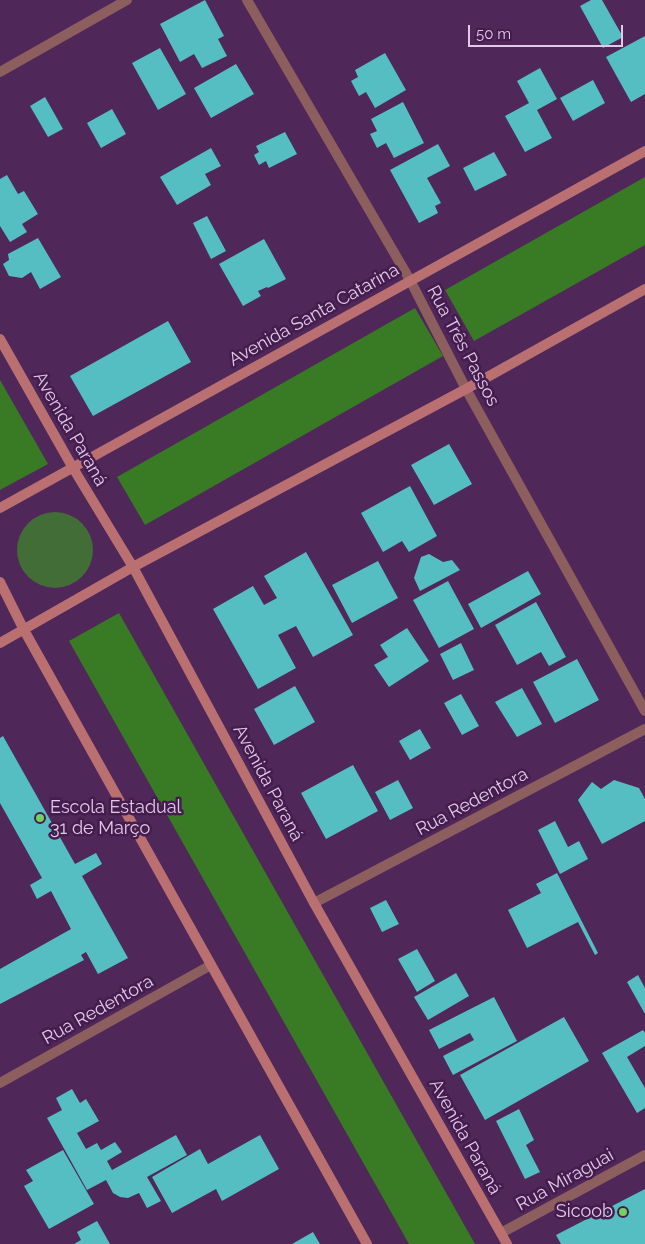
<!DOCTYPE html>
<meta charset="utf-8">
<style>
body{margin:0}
#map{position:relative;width:645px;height:1244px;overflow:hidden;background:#4f2759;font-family:Raleway,sans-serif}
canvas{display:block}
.scale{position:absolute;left:468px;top:25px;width:155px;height:22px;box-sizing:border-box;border:2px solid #e1c9e7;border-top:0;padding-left:6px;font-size:15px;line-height:18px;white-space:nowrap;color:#e1c9e7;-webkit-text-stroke:4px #441c4e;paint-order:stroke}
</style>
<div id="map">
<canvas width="645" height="1244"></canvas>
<div class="scale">50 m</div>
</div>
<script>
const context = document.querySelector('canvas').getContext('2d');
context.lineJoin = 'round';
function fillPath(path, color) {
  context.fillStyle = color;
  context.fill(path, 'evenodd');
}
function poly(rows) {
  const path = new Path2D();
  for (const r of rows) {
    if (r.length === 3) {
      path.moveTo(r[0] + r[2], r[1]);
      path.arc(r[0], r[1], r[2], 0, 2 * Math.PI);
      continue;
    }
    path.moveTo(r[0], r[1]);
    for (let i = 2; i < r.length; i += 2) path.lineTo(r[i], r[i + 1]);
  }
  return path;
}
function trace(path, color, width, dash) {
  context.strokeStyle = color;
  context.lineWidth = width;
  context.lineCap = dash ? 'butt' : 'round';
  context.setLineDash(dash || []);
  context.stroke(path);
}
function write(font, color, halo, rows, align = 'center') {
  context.font = font + ' Raleway,sans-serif';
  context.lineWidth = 5;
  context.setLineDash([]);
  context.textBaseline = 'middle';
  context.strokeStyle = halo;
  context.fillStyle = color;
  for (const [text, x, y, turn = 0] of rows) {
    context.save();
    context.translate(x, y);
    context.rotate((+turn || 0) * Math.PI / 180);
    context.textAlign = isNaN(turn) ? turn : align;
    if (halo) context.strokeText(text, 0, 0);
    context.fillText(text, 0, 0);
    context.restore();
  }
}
const green = poly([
 [55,550,38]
]);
const forest = poly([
 [645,177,645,245,474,341,445,290],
 [415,308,443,356,145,525,117,477],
 [0,380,48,464,0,490],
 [119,613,291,918,475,1244,409,1244,69,641]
]);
const building = poly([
 [205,0,224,36,218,39,227,56,202,68,194,54,180,62,160,24],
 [591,0,602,0,623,37,603,48,580,6],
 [645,36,645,94,631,102,606,57],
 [160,48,186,94,158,110,132,63],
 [385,53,406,90,375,108,366,92,359,96,351,81,358,77,355,70],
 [236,64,254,94,211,118,194,88],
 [540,68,557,99,537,110,552,138,525,152,505,116,529,103,517,81],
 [593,80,605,103,573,121,560,98],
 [45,97,63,129,48,137,30,106],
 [403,102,424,143,394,158,386,143,377,148,370,134,377,131,371,119],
 [112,109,126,134,101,148,87,123],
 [285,132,297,154,269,168,266,161,259,165,254,155,259,152,256,146],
 [438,144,450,166,427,178,441,203,435,206,438,213,419,223,390,170],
 [211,148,221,166,205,174,211,185,177,205,160,177],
 [494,152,507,175,475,191,463,168],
 [7,175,18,194,24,191,38,214,22,224,27,232,10,242,0,226,0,179],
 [207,216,226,251,211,259,193,223],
 [38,238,61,277,40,289,31,272,22,278,9,276,3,264,9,260,8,254],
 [264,239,286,279,268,288,267,287,258,291,261,296,243,306,219,264],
 [168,321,191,362,93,416,70,376],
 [449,444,472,484,434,505,411,465],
 [410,486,437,536,409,552,402,541,383,552,361,513],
 [306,552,353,635,313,657,296,626,278,635,296,668,258,689,213,609,253,586,264,605,277,598,264,576],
 [429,554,443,562,452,560,460,570,420,591,414,578,421,557],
 [378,561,398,598,352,623,332,585],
 [528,571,541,594,481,628,468,604],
 [448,581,474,629,439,648,413,600],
 [536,602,566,657,549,666,541,652,517,665,495,625],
 [407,628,429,661,389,687,374,665,388,657,380,645],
 [461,643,474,670,453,680,440,654],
 [577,659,599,700,555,723,533,682],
 [295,686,315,722,274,745,254,709],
 [522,688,542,724,517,737,495,702],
 [461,694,479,726,462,735,444,703],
 [420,729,431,748,410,760,399,741],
 [3,736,75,864,96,853,102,864,82,876,128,958,98,974,86,952,81,955,84,960,0,1004,0,969,71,929,51,891,37,899,30,885,42,878,0,803,0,738],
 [353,765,378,811,326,839,301,793],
 [398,780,413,808,390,820,375,792],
 [614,780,639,788,645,799,645,821,602,844,578,800,592,782,601,789],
 [555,821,568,847,579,841,588,859,560,874,538,830],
 [557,873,598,953,595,955,578,922,527,948,508,910,541,893,536,884],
 [386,900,399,924,382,932,370,908],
 [417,949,435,981,417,992,398,959],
 [456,973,469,996,428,1020,414,997],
 [638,975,645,988,645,1014,627,982],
 [494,997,517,1041,453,1075,443,1056,474,1040,470,1033,439,1049,429,1030],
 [564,1017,589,1061,485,1120,460,1075],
 [643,1030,645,1033,645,1046,627,1057,645,1088,645,1108,637,1113,602,1053],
 [72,1089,80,1103,86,1099,99,1121,77,1133,86,1149,97,1143,101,1150,115,1142,122,1152,107,1161,112,1170,176,1135,187,1155,147,1177,161,1201,147,1208,139,1193,128,1198,120,1197,113,1193,106,1180,87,1190,47,1118,62,1110,56,1098],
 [519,1109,534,1140,526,1145,540,1172,525,1179,496,1121],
 [260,1135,279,1169,222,1201,216,1189,172,1213,152,1177,200,1149,208,1164],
 [63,1150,94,1204,49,1229,24,1186,33,1181,26,1170],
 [645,1189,645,1244,561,1244,556,1235],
 [97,1221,110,1244,74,1244,81,1240,77,1232],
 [313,1232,320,1244,292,1244]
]);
const street = poly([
 [247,0,410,280,466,389,645,711],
 [0,72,127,0],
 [314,903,645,729],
 [0,1083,211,965],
 [501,1233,645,1155]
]);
const secondary = poly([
 [0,339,73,468,133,567,314,903,507,1244],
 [0,508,645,151],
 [0,582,24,630,367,1244],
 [0,643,133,567,466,389,645,289]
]);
const markers = [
 [40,818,5,"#74d25b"],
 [623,1212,5,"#74d25b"]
];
const streetNames = [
 ["Avenida Santa Catarina",314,315,-29],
 ["Rua Três Passos",463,346,62],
 ["Avenida Paraná",70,429,60],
 ["Avenida Paraná",268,783,62],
 ["Rua Redentora",472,802,-28],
 ["Rua Redentora",98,1010,-29],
 ["Avenida Paraná",465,1137,61],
 ["Rua Miraguai",565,1180,-29]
];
const poiNames = [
 ["Escola Estadual",50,808],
 ["31 de Março",50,829],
 ["Sicoob",613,1212,"right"]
];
fillPath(green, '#426d37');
fillPath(forest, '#387b24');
fillPath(building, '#55bec3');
trace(street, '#8d5e5e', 10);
trace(secondary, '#ba7071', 10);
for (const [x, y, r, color] of markers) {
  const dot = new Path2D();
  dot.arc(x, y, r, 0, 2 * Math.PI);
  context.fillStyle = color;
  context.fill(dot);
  trace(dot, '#441c4e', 2);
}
write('18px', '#e1c9e7', '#441c4e', streetNames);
write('18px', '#e1c9e7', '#441c4e', poiNames, 'left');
</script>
